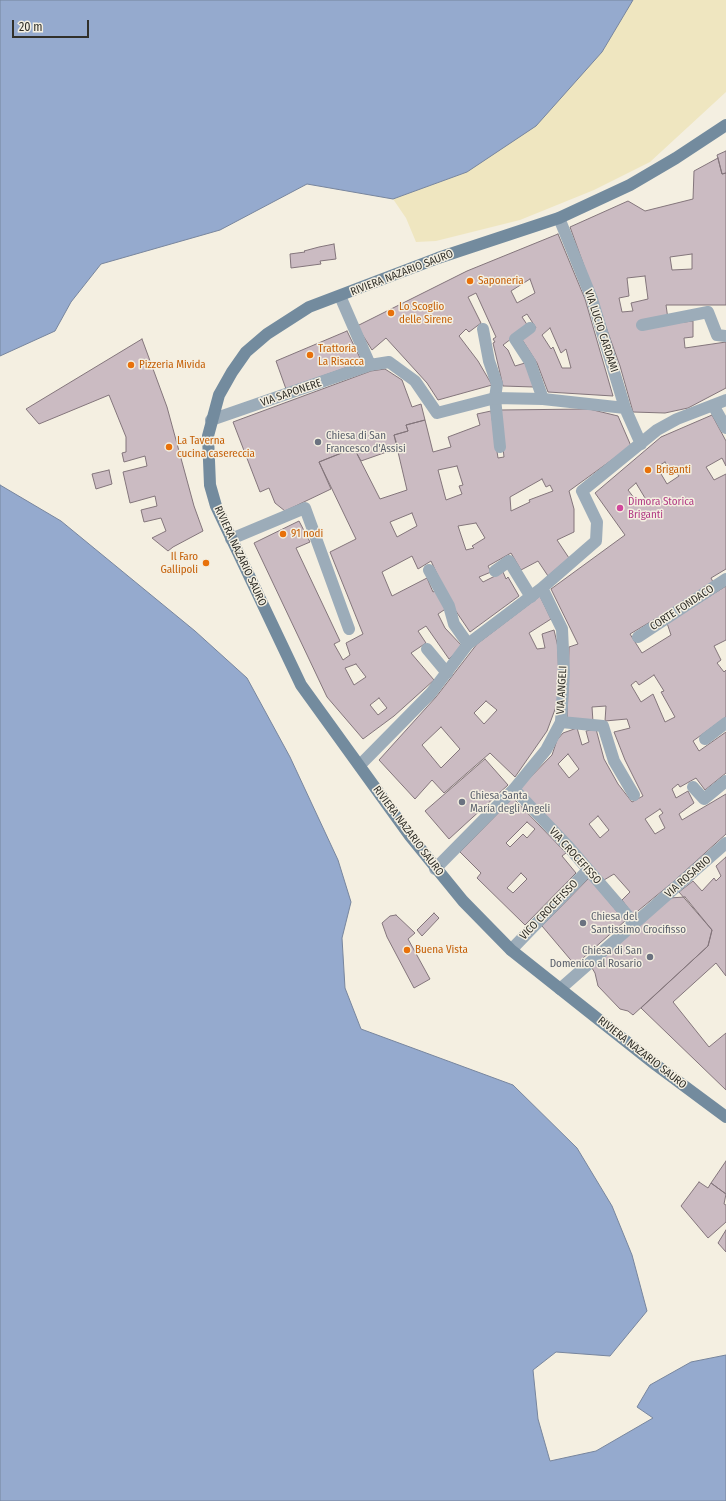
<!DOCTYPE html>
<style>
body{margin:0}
#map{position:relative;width:726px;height:1501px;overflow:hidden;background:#f4efe1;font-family:"Fira Sans Condensed",sans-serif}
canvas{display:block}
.scale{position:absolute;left:12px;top:20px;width:77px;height:18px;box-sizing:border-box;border:2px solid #31302a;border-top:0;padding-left:5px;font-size:12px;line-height:14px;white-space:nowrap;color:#31302a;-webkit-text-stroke:3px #f4efe1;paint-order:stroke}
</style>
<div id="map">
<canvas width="726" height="1501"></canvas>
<div class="scale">20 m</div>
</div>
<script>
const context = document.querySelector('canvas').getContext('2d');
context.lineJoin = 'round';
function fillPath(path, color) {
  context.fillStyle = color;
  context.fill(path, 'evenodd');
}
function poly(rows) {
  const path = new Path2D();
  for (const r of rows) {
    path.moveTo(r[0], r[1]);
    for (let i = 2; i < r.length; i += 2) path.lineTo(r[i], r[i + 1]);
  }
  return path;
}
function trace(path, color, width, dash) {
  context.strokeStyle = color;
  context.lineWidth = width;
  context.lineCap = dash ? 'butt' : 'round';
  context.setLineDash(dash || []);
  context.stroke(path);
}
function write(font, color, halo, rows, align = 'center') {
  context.font = font + ' "Fira Sans Condensed",sans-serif';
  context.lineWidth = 3;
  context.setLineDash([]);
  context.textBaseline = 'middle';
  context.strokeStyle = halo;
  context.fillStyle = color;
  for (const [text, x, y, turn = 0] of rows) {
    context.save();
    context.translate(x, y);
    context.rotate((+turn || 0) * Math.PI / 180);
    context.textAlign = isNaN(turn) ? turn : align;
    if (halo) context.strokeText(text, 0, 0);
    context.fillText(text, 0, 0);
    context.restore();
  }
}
const sand = poly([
 [633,0,726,0,726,92,650,162,594,190,520,220,436,241,416,242,406,218,393,199,467,172,602,52]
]);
const water = poly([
 [0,0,633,0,602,52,536,126,467,172,393,199,307,184,220,230,101,264,71,302,55,331,0,356,0,0],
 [0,485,61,521,195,631,247,678,290,757,338,860,351,902,342,938,345,988,361,1029,513,1085,577,1148,612,1206,632,1255,647,1311,610,1356,556,1352,533,1370,538,1419,550,1461,596,1451,653,1418,637,1407,650,1385,691,1362,726,1355,726,1501,0,1501,0,485]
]);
const building = poly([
 [726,151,726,173,722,174,717,155,726,151],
 [718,158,722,174,726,173,726,305,666,305,668,319,642,327,693,321,693,337,684,338,685,348,726,342,726,388,688,408,665,413,633,412,620,366,570,227,628,201,645,211,693,199,694,171,718,158],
 [692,254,692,269,672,270,670,257,692,254],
 [645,276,648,299,631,303,633,311,622,312,619,298,629,296,627,278,645,276],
 [558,234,585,299,613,396,548,392,537,363,521,338,536,328,527,314,522,317,528,326,503,345,508,350,515,366,525,363,534,387,503,386,493,343,495,342,493,339,496,337,476,293,468,297,481,323,469,332,466,329,459,336,478,361,492,385,438,400,427,383,386,338,372,350,357,326,467,271,558,234],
 [530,279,535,293,517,303,511,291,530,279],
 [550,328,561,353,566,349,571,368,562,368,553,347,551,349,542,335,550,328],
 [334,244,336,259,320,261,321,264,291,268,290,254,305,252,304,251,319,247,334,244],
 [347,331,362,362,286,389,276,361,347,331],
 [142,339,167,407,194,506,203,531,173,547,168,551,152,538,166,531,161,518,144,522,141,510,157,506,155,496,130,503,123,472,147,466,145,456,124,462,122,453,126,452,126,437,109,395,39,424,26,409,142,339],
 [385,369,402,380,412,407,421,404,425,420,406,425,408,431,394,435,398,448,361,461,354,448,319,462,331,489,285,511,275,503,269,488,260,492,233,422,371,371,385,369],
 [589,409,618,416,631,446,569,491,574,509,574,532,557,540,569,558,548,576,538,561,521,570,511,553,488,566,491,572,479,577,483,582,503,572,506,579,508,577,519,596,470,632,451,604,431,561,418,569,412,556,382,572,392,596,427,578,433,592,437,590,447,608,438,614,445,628,462,646,449,659,426,626,418,631,426,643,411,653,434,680,394,716,363,739,327,697,254,543,299,521,310,542,296,548,340,641,334,644,343,660,350,655,346,643,363,634,330,552,356,539,319,462,354,448,380,499,407,490,394,435,408,431,406,425,425,420,433,452,451,447,448,437,480,425,477,414,491,411,498,458,504,457,499,410,589,409],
 [457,466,463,485,459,486,462,494,446,500,438,470,457,466],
 [542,479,546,487,550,485,553,491,529,500,530,502,511,511,510,497,542,479],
 [412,513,417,526,397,537,390,522,412,513],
 [476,523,485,538,472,546,474,548,466,550,458,526,476,523],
 [356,664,366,677,354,685,345,668,356,664],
 [379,698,387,708,378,715,370,705,379,698],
 [712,415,726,441,726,466,722,458,706,467,714,480,726,474,726,569,711,578,714,584,630,634,642,653,671,635,667,623,726,586,726,640,714,646,721,660,717,663,724,672,726,670,726,717,693,741,699,751,726,732,726,773,705,790,696,778,680,787,678,784,672,789,676,798,688,791,694,803,679,814,682,820,726,794,726,834,673,882,633,915,622,900,630,892,614,874,604,880,519,789,552,755,557,740,563,733,577,728,582,745,589,742,586,731,596,729,604,759,618,784,632,802,643,796,625,760,614,732,630,728,627,719,605,721,606,706,592,707,593,722,567,720,569,647,578,644,551,589,625,535,595,493,661,437,712,415],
 [665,462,673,474,676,472,679,476,667,484,657,467,665,462],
 [636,483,645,498,638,503,628,490,636,483],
 [654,675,664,691,661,692,675,717,665,722,653,694,641,702,631,685,636,681,639,685,654,675],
 [568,754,579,769,569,778,558,764,568,754],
 [660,809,663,813,659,816,665,828,655,834,645,819,660,809],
 [598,816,609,830,600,838,589,824,598,816],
 [109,470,112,484,96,489,92,474,109,470],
 [540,596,551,619,529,633,537,649,545,648,542,634,554,630,558,647,559,692,557,704,547,731,515,777,490,753,444,793,432,780,415,799,379,760,436,697,477,644,540,596],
 [486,701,497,710,484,724,474,713,486,701],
 [441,727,460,749,441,768,422,745,441,727],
 [485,759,508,785,449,839,425,811,485,759],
 [513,798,566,853,562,856,576,873,525,925,477,878,481,873,460,852,513,798],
 [527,822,535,829,527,838,523,834,510,847,506,843,527,822],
 [521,873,527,879,513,893,507,888,521,873],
 [726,857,726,976,716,963,673,1002,709,1047,726,1033,726,1090,641,1008,708,946,712,930,679,892,693,881,702,891,714,878,716,881,721,876,716,866,726,857],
 [589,878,625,921,575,965,542,926,589,878],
 [685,897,712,930,708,946,633,1015,628,1011,620,1009,598,986,595,973,592,968,669,898,685,897],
 [434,913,439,918,422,936,417,930,434,913],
 [396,915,415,933,408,939,430,979,414,988,387,937,382,923,390,916,396,915],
 [726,1161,726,1194,711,1183,726,1161],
 [699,1182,708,1188,711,1183,726,1194,724,1204,726,1205,726,1222,708,1238,681,1206,699,1182],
 [726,1230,726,1252,718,1243,726,1230]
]);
const lane = poly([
 [530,328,515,339,530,362,543,399],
 [483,329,489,361,497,384,495,398,500,447],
 [429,570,449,606,454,624,468,644],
 [495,571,509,561,531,597],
 [427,649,447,673],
 [561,722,603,726,614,761,634,795],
 [705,739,726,723],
 [693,787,704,799,726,781]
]);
const street = poly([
 [559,218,592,299,625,408,641,444],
 [340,296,370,365,389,362,415,381,437,413,495,398,543,399,625,408],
 [642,325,708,312,717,335,726,336],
 [713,405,726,428],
 [211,420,370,365],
 [231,539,305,508,349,629],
 [638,637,726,579],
 [360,765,431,693,468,644,542,588,596,541,597,522,582,491,657,430,677,419,726,400],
 [514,789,567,845,634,923],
 [435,869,514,789,546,750,561,722,564,672,562,629,542,588],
 [511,950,588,870],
 [560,989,726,843]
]);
const secondary = poly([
 [726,125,676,158,630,185,559,218,438,258,309,307,267,334,246,352,232,372,219,395,208,436,210,485,216,506,301,685,410,836,463,901,511,950,656,1065,726,1117]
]);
const markers = [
 [470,281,4,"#e8710a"],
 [391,313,4,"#e8710a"],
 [310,355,4,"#e8710a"],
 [131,365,4,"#e8710a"],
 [318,442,4,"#6b7280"],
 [169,447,4,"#e8710a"],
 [648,470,4,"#e8710a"],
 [620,508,4,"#d1479c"],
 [283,534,4,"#e8710a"],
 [206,563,4,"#e8710a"],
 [462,802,4,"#6b7280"],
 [583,923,4,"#6b7280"],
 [407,950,4,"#e8710a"],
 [650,957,4,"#6b7280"]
];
const streetNames = [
 ["RIVIERA NAZARIO SAURO",402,273,-21],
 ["VIA LUCIO CARDAMI",601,331,72],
 ["VIA SAPONERE",291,393,-19],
 ["RIVIERA NAZARIO SAURO",240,556,65],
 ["CORTE FONDACO",682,608,-33],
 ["VIA ANGELI",562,690,-87],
 ["RIVIERA NAZARIO SAURO",408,831,53],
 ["VIA CROCEFISSO",575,856,48],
 ["VIA ROSARIO",688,877,-41],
 ["VICO CROCEFISSO",549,910,-46],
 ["RIVIERA NAZARIO SAURO",642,1053,38]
];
const foodNames = [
 ["Saponeria",478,281],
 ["Lo Scoglio",399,307],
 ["delle Sirene",399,320],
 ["Trattoria",318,349],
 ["La Risacca",318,362],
 ["Pizzeria Mivida",139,365],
 ["La Taverna",177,441],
 ["cucina casereccia",177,454],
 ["Briganti",656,470],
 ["91 nodi",291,534],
 ["Il Faro",198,557,"right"],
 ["Gallipoli",198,570,"right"],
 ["Buena Vista",415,950]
];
const worshipNames = [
 ["Chiesa di San",326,436],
 ["Francesco d'Assisi",326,449],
 ["Chiesa Santa",470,796],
 ["Maria degli Angeli",470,809],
 ["Chiesa del",591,917],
 ["Santissimo Crocifisso",591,930],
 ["Chiesa di San",642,951,"right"],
 ["Domenico al Rosario",642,964,"right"]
];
const hotelNames = [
 ["Dimora Storica",628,502],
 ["Briganti",628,515]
];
fillPath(sand, '#efe6c0');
fillPath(water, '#95aace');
trace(water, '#77859d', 1);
fillPath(building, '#cbbbc2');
trace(building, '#83757b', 1);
trace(lane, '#9cacb9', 12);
trace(street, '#9cacb9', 12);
trace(secondary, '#738b9e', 12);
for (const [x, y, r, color] of markers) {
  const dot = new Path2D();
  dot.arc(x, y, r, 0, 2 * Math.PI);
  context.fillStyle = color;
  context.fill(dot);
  trace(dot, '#f4efe1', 1.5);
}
write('11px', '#31302a', '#f4efe1', streetNames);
write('11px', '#c56008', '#f4efe1', foodNames, 'left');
write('11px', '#5b616d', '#f4efe1', worshipNames, 'left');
write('11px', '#b23c85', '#f4efe1', hotelNames, 'left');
</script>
